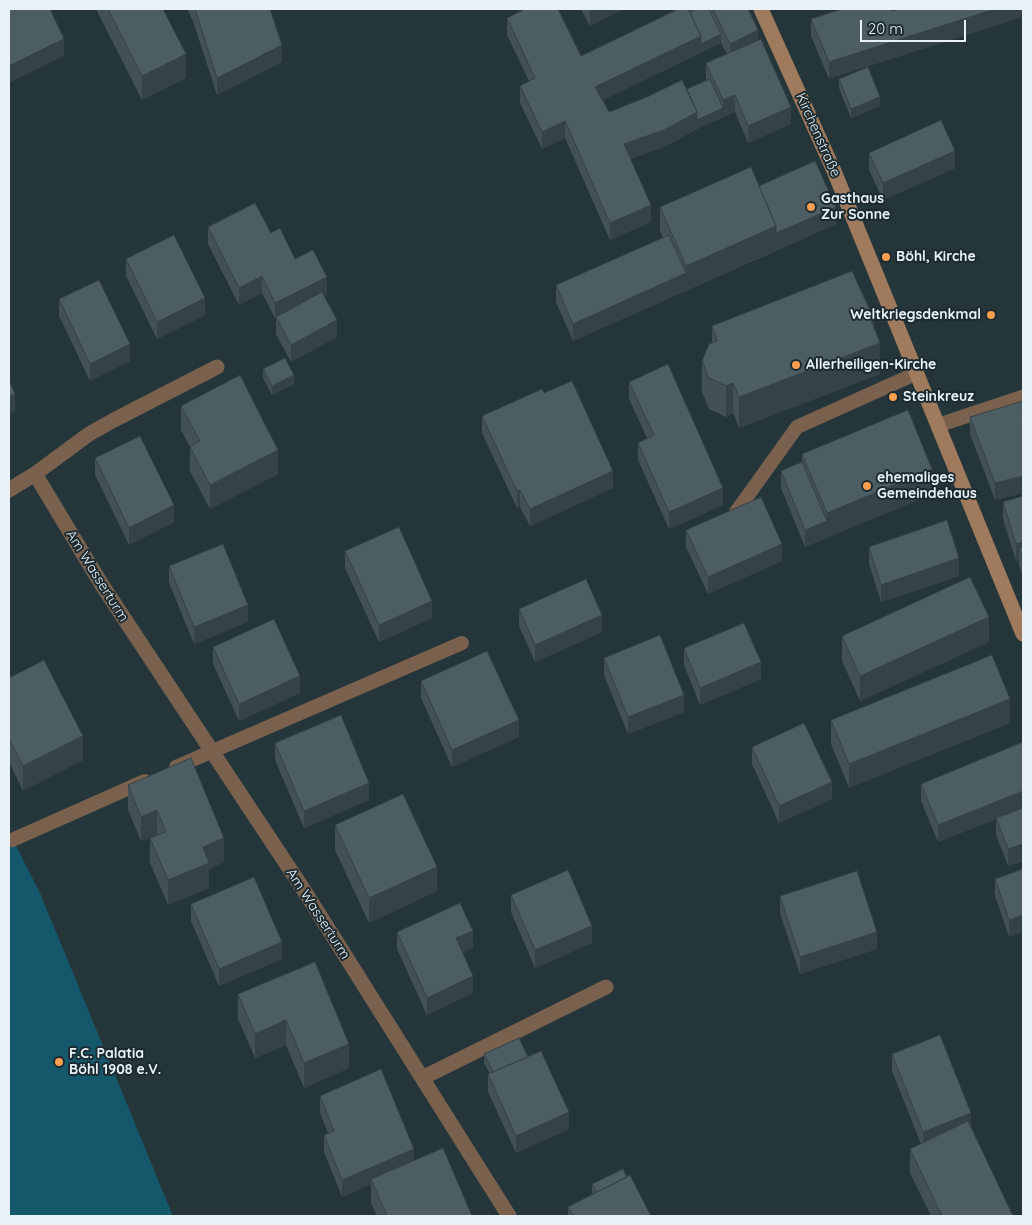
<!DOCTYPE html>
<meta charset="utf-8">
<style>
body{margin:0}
#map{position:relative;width:1032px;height:1225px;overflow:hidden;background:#25363b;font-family:Quicksand,sans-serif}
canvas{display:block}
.frame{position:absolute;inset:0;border:10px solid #e9f3f7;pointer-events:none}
.scale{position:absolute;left:860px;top:20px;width:106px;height:22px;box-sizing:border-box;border:2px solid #e9f3f7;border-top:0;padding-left:6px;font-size:15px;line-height:18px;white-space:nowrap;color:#e9f3f7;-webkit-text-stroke:4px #1c2b31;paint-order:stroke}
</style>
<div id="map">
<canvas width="1032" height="1225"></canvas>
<div class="frame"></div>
<div class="scale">20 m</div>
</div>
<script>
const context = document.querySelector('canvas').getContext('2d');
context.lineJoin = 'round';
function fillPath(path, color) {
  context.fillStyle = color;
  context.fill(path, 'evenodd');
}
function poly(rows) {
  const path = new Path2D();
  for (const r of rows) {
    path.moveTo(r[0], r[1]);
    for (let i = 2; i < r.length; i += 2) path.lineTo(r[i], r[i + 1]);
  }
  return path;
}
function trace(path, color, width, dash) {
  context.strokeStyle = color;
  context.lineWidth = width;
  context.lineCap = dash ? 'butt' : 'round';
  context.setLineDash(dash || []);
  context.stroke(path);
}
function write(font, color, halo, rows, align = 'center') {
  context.font = font + ' Quicksand,sans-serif';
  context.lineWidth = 4;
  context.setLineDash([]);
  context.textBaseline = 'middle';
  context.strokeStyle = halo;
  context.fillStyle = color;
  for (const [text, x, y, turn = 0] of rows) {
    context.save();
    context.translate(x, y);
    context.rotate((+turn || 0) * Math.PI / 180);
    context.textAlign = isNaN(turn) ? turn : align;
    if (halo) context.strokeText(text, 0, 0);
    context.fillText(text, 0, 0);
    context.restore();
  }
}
const green = poly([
 [9,832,40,893,173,1216,9,1216]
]);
const lane = poly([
 [736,512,797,427,917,373],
 [176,767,462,643],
 [12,840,145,781]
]);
const street = poly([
 [939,425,1023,397],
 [35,474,102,585,307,895,509,1216],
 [9,490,35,474,89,434,114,420,217,367],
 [422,1078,606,987]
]);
const secondary = poly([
 [761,9,834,171,1023,634]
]);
const wall = poly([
 [96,9,163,9,186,78,142,100],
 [187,9,270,9,282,62,217,95,193,21],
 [581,9,623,9,590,26],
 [675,9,748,9,758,40,791,124,748,143,735,112,697,129,664,147,630,159,651,222,610,240,565,138,542,149,520,103,520,86,529,81,507,35,507,18,581,56,675,10],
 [721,43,727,54,706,63,706,80,687,89,647,97,609,112,603,100],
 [892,11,829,79,811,36,811,19],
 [839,79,880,106,851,118,839,88],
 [869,153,955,168,883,200,869,170],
 [759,186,836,224,573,341,556,302,556,285,663,238,660,231,660,207],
 [208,227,271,233,295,259,327,294,324,295,337,337,291,362,276,334,276,320,262,293,239,305,208,244],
 [126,259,205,315,157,339,126,276],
 [59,299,130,361,90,381,59,316],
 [712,326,874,327,880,374,739,428,733,413,726,417,709,409,702,392,702,361,712,343],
 [263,369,294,384,272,395,263,378],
 [629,382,723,505,669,529,638,460,638,443,647,438,629,399],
 [544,393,613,488,530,526,520,507,517,508,482,433,482,416],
 [1023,401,1023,493,995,500,970,434,970,417],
 [181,406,278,474,210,509,190,471,190,447,181,430],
 [802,454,932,494,805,547,781,488,781,471,802,462],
 [95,458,174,522,129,545,95,475],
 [1023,496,1023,577,1019,565,1019,560,1016,561,1003,519,1003,502],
 [686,530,782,561,708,594,686,547],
 [869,547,959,576,881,602,869,564],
 [345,551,432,618,379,642,345,568],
 [169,566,248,622,194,644,169,583],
 [519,609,602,632,535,662,519,626],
 [842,636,989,642,860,701,842,661],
 [213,647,300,693,239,721,213,664],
 [684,648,761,679,700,705,684,665],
 [604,658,684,712,628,734,604,675],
 [9,678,83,760,23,791,9,762],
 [421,681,519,737,452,767,421,698],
 [831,720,1010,723,849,788,831,744],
 [1023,742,1023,861,1008,866,996,835,996,819,938,842,921,801,921,784],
 [275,743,369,800,304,828,275,760],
 [752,747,832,799,779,823,752,764],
 [128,785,224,862,209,869,209,888,168,905,150,863,150,838,157,835,141,841,128,810],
 [335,825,437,891,369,923,335,850],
 [1023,869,1023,932,1009,937,995,896,995,879],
 [511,895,592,943,535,968,511,912],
 [780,896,877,949,800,974,780,913],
 [191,904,282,959,219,986,191,921],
 [397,932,473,948,463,952,473,993,427,1015,397,949],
 [315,962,349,1068,304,1088,286,1045,255,1058,238,1019,238,994],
 [484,1054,528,1057,569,1129,516,1153,488,1092,488,1074,490,1074,484,1063],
 [892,1054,971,1127,1013,1216,931,1216,910,1173,910,1149,921,1144,892,1071],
 [320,1096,414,1160,472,1216,377,1216,371,1203,371,1184,342,1197,324,1152,324,1135,328,1133,320,1113],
 [627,1177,651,1216,568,1216,568,1207,593,1194,592,1193,592,1184]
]);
const shadedWall = poly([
 [590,9,623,9,590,26],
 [995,9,1023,9,1023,17,829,79,829,62],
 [758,30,758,47,730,61,730,44],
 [721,34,721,43,595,104,595,87,701,36],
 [64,39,64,56,9,83,9,66],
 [282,45,282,62,217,95,217,78],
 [186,54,186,78,142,100,142,76],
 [735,95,735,112,697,129,664,147,624,161,624,144,697,112,723,108,723,100],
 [880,97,880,106,851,118,851,109],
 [791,107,791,124,748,143,748,126],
 [565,121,565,138,542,149,542,132],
 [955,151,955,168,883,200,883,183],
 [651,205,651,222,610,240,610,223],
 [836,207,836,224,776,250,776,233],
 [776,226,776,250,573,341,573,324,686,273,686,266],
 [262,276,262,293,239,305,239,288],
 [327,277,327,294,277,319,276,317,275,320,275,303],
 [205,298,205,315,157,339,157,322],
 [874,319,874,346,880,343,880,374,739,428,739,397],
 [337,320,337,337,291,362,291,345],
 [130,344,130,361,90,381,90,364],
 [294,375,294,384,272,395,272,386],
 [733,383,733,413,726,417,726,386],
 [15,394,15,411,9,414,9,397],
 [278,450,278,474,210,509,210,485],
 [932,469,932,494,805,547,805,530,827,521,827,513],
 [613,471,613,488,530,526,530,509],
 [1023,476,1023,493,995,500,995,483],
 [723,488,723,505,669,529,669,512],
 [520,490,520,507,517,508,517,491],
 [174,505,174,522,129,545,129,528],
 [1023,542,1023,559,1019,548,1019,560,1016,561,1016,544],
 [782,544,782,561,708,594,708,577],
 [959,558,959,576,881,602,881,585],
 [432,601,432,618,379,642,379,625],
 [248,605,248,622,194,644,194,627],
 [602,615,602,632,535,662,535,645],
 [989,617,989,642,860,701,860,676],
 [761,662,761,679,700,705,700,688],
 [300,676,300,693,239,721,239,704],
 [684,695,684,712,628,734,628,717],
 [1010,699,1010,723,849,788,849,764],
 [519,720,519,737,452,767,452,750],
 [83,736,83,760,23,791,23,766],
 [832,782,832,799,779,823,779,806],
 [369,783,369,800,304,828,304,811],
 [1023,791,1023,808,938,842,938,825],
 [157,810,157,835,141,841,141,817],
 [224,838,224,862,209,869,209,888,168,905,168,880,203,847],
 [1023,844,1023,861,1008,866,1008,849],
 [437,867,437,891,369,923,369,898],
 [1023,915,1023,932,1009,937,1009,920],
 [592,926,592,943,535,968,535,950],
 [473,931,473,948,456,955,456,938],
 [877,932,877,949,800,974,800,957],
 [282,942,282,959,219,986,219,969],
 [473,976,473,993,427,1015,427,998],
 [286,1020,286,1045,255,1058,255,1034],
 [349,1044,349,1068,304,1088,304,1063],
 [569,1112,569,1129,516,1153,516,1136],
 [971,1113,971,1130,923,1149,923,1132],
 [414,1149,414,1166,371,1179,371,1184,342,1197,342,1180]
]);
const building = poly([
 [9,9,50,9,64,39,9,66,9,9],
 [108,9,163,9,186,54,142,76,108,9],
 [195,9,270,9,282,45,217,78,195,9],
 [525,9,558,9,581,56,679,9,688,9,701,36,595,87,609,112,647,97,682,80,697,112,664,130,624,144,651,205,610,223,565,121,542,132,520,86,535,78,507,18,525,9],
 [696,9,709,9,721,34,701,44,701,36,690,12,696,9],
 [713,9,748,9,758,30,730,44,713,9],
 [842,9,891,9,892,11,899,9,995,9,829,62,811,19,842,9],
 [761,39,791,107,748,126,735,95,723,100,706,63,761,39],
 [868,67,880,97,851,109,839,79,868,67],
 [710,79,723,108,697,120,697,112,687,89,710,79],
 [941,120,955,151,883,183,869,153,941,120],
 [815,161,836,207,776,233,776,226,759,186,815,161],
 [751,167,776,226,686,266,660,207,751,167],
 [255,203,271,233,280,228,295,259,313,250,327,277,275,303,262,276,239,288,208,227,255,203],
 [174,235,205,298,157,322,126,259,174,235],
 [669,235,686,273,573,324,556,285,669,235],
 [852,271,874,319,871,320,880,343,739,397,733,383,726,386,709,378,702,361,709,344,717,341,712,326,852,271],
 [99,280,130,344,90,364,59,299,99,280],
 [322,292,337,320,291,345,276,317,322,292],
 [285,358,294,375,272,386,263,369,285,358],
 [668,364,723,488,669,512,638,443,654,435,629,382,668,364],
 [240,375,278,450,210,485,190,447,200,441,181,406,240,375],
 [9,380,15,394,9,397,9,380],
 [572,381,613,471,530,509,520,490,517,491,482,416,542,389,544,393,572,381],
 [1023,401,1023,422,1022,423,1023,427,1023,476,995,483,970,417,1023,401],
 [908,410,932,469,827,513,802,454,908,410],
 [140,436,174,505,129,528,95,458,140,436],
 [802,462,827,521,805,530,781,471,802,462],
 [1023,496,1023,542,1016,544,1003,502,1023,496],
 [761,497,782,544,708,577,686,530,761,497],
 [947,520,959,558,881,585,869,547,947,520],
 [399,527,432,601,379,625,345,551,399,527],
 [223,544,248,605,194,627,169,566,223,544],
 [1023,547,1023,560,1019,548,1023,547],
 [970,577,989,617,860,676,842,636,970,577],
 [586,579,602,615,535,645,519,609,586,579],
 [274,619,300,676,239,704,213,647,274,619],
 [744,623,761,662,700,688,684,648,744,623],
 [660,635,684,695,628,717,604,658,660,635],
 [487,651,519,720,452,750,421,681,487,651],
 [992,655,1010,699,849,764,831,720,992,655],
 [44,660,83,736,23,766,9,738,9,678,44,660],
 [341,715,369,783,304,811,275,743,341,715],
 [804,723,832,782,779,806,752,747,804,723],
 [1023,742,1023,791,938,825,921,784,1023,742],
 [191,758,224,838,203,847,209,863,168,880,150,838,166,832,157,810,141,817,128,785,191,758],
 [403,794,437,867,369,898,335,825,403,794],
 [1023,808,1023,844,1008,849,996,818,1023,808],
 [1023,869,1023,915,1009,920,995,879,1023,869],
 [568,870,592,926,535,950,511,895,568,870],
 [857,871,877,932,800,957,780,896,857,871],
 [254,877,282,942,219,969,191,904,254,877],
 [460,903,473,931,456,938,473,976,427,998,397,932,460,903],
 [315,962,349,1044,304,1063,286,1020,255,1034,238,994,315,962],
 [940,1035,971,1113,923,1132,892,1054,940,1035],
 [519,1038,528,1057,493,1072,484,1054,519,1038],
 [541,1051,569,1112,516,1136,488,1074,541,1051],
 [381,1069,414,1149,342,1180,324,1135,334,1131,320,1096,381,1069],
 [968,1121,1013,1216,942,1216,910,1149,968,1121],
 [443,1148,472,1216,387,1216,371,1179,443,1148],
 [623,1169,627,1177,597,1192,592,1184,623,1169],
 [630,1175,651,1216,573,1216,568,1207,630,1175]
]);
const markers = [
 [811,207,5,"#fb9e50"],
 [886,257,5,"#fb9e50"],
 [991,315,5,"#fb9e50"],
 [796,365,5,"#fb9e50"],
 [893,397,5,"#fb9e50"],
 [867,486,5,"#fb9e50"],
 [59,1062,5,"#fb9e50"]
];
const streetNames = [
 ["Kirchenstraße",818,135,66],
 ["Am Wasserturm",97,576,58],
 ["Am Wasserturm",318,914,57]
];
const poiNames = [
 ["Gasthaus",821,199],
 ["Zur Sonne",821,215],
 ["Böhl, Kirche",896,257],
 ["Weltkriegsdenkmal",981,315,"right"],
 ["Allerheiligen-Kirche",806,365],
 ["Steinkreuz",903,397],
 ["ehemaliges",877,478],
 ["Gemeindehaus",877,494],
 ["F.C. Palatia",69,1054],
 ["Böhl 1908 e.V.",69,1070]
];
fillPath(green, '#15586b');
trace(lane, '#79614e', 14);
trace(street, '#79614e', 15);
trace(secondary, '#a07a5c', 15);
fillPath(wall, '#415156');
fillPath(shadedWall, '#354246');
fillPath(building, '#4c5e64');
trace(building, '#354246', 1);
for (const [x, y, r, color] of markers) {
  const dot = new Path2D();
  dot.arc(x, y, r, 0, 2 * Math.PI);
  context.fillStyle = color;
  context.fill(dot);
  trace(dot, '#1c2b31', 2);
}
write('14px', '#e9f3f7', '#1c2b31', streetNames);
write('bold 14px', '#e9f3f7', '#1c2b31', poiNames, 'left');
</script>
